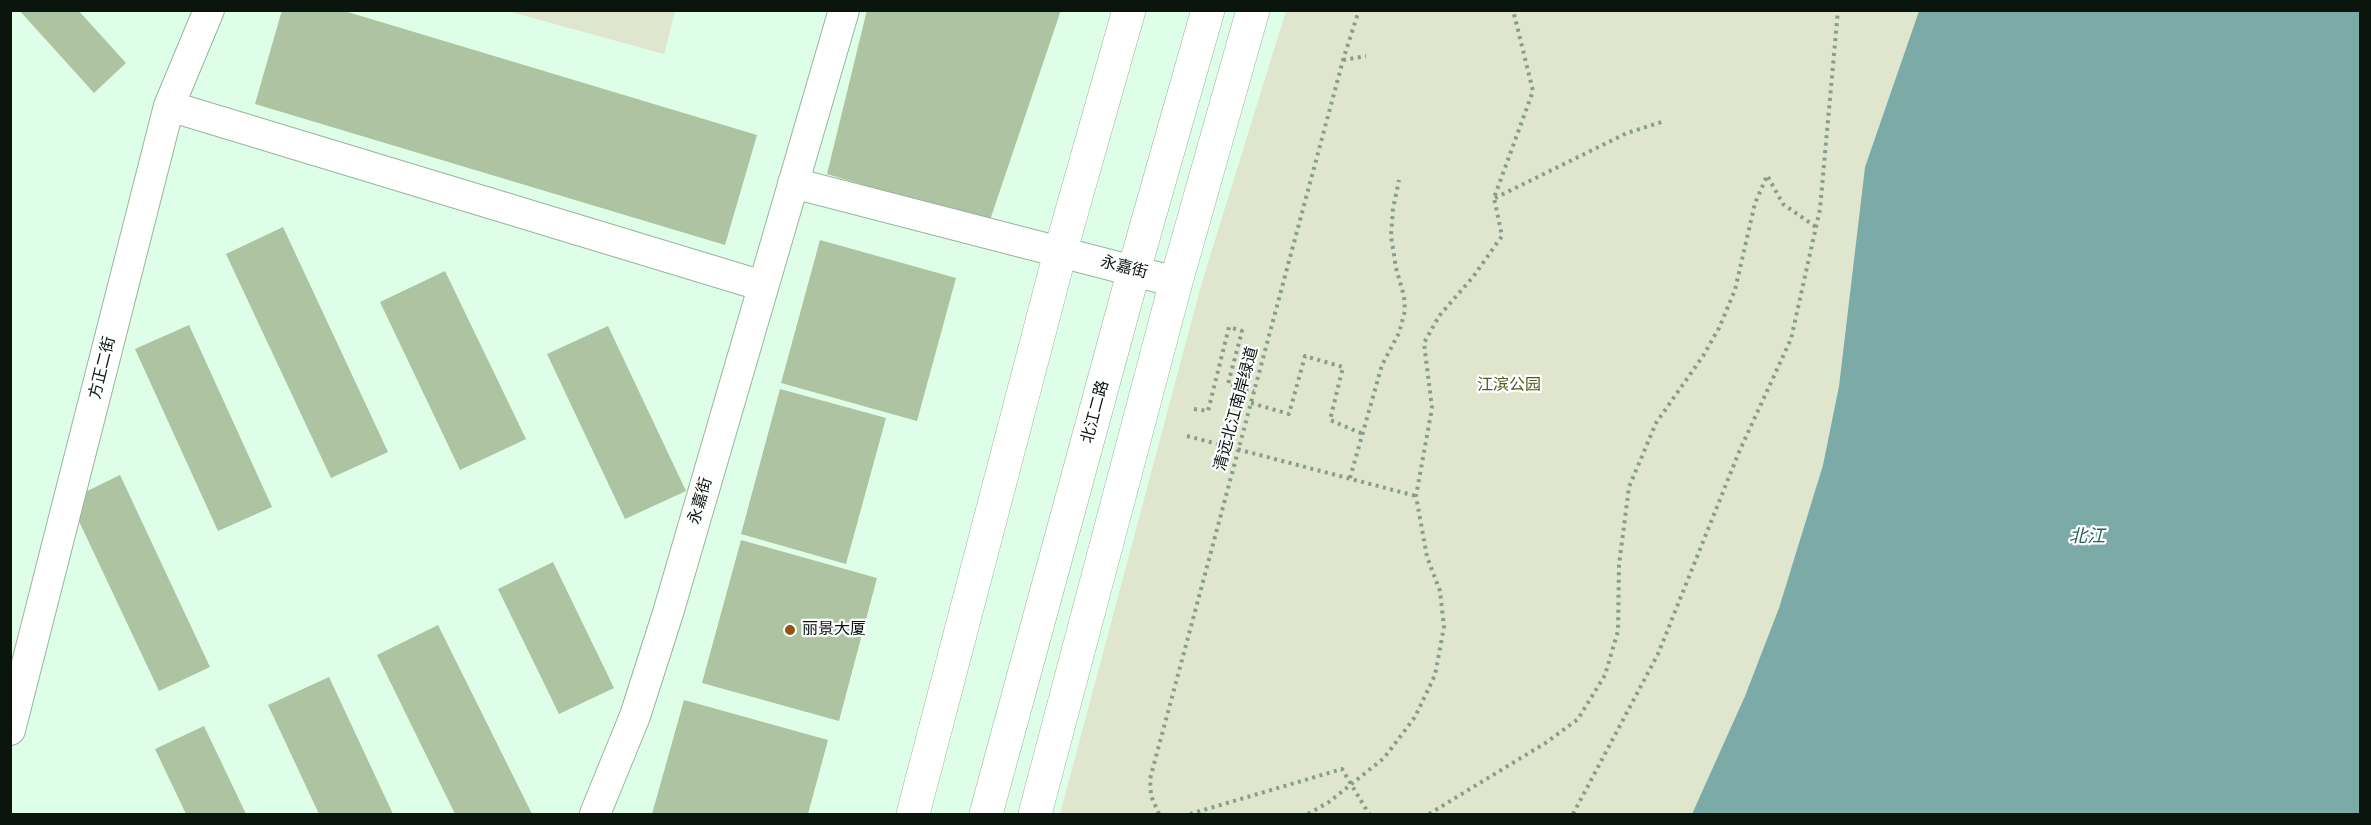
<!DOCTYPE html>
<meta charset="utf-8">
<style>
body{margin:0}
#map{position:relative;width:2371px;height:825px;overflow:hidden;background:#dffee7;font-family:Roboto,sans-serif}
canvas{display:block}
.frame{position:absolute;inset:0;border:12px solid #0a150e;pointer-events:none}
</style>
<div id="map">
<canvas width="2371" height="825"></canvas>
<div class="frame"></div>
</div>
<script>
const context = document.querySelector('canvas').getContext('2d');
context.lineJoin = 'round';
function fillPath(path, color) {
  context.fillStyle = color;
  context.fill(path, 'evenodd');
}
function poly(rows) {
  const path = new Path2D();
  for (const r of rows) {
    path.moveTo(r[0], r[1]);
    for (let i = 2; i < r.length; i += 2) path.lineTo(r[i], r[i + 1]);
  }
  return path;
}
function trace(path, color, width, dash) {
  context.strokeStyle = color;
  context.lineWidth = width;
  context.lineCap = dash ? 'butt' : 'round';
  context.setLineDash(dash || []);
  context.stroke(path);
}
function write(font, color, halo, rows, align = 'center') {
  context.font = font + ' Roboto,"Noto Sans SC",sans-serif';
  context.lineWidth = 4.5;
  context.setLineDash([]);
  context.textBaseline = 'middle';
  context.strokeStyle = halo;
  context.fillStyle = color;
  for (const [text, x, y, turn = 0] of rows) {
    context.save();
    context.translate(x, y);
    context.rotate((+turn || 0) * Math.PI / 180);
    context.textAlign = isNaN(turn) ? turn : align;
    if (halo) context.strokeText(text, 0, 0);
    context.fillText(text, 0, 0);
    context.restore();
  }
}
const green = poly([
 [511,11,511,10,675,11,664,54,511,12],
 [1286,11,1919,11,1865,167,1839,386,1823,465,1779,608,1745,696,1692,814,1060,814,1202,282]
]);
const water = poly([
 [1919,11,2360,11,2360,814,1692,814,1745,696,1779,608,1823,465,1839,386,1865,167]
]);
const building = poly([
 [19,10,78,10,126,63,94,93],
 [282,10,341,10,757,135,725,245,255,104],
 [867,10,1061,10,989,223,827,174],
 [283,227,388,452,331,478,226,254],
 [820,240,956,278,917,421,781,383],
 [445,271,526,439,460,470,380,302],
 [189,325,272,507,218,531,135,349],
 [608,326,686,491,625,519,547,354],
 [780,389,886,418,846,564,741,534],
 [120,475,210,667,159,691,69,500],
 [741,540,877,578,839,721,702,683],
 [553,562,614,688,559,714,498,589],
 [438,625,532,814,455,814,377,655],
 [329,677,393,814,319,814,268,705],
 [684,700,828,740,808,814,652,814],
 [204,726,246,814,186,814,155,749]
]);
const path = poly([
 [1343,60,1366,56],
 [1768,177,1783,204,1816,227],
 [1495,198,1627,133,1665,121],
 [1251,403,1289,414,1305,356,1343,367,1330,420,1363,434],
 [1194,409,1208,411,1229,327,1242,331,1228,384,1254,391],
 [1187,436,1416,496],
 [1350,478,1382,365,1399,333,1405,311,1404,296,1396,268,1391,236,1393,209,1399,180],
 [1159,814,1151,796,1150,779,1343,60,1359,10],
 [1190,814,1342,769,1369,814],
 [1308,814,1329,802,1384,758,1415,717,1435,675,1444,627,1440,591,1427,557,1416,496,1432,408,1424,343,1439,316,1473,277,1502,236,1494,198,1533,91,1513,10],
 [1429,814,1547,742,1578,719,1605,675,1618,631,1619,565,1629,487,1656,423,1703,356,1719,328,1735,290,1755,203,1767,176],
 [1573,814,1658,654,1739,452,1791,339,1820,209,1838,10]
]);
const minor = poly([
 [169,106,763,286],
 [793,183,1176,282],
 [10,730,169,106,209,10],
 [595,814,635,716,668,613,844,10]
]);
const tertiary = poly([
 [913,814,1060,253,1129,10]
]);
const secondary = poly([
 [986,814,1134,270,1208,10],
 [1035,814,1176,282,1253,10]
]);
const markers = [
 [790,630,6,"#905414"]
];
const streetNames = [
 ["永嘉街",1124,268,14],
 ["方正二街",103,368,-76],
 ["清远北江南岸绿道",1237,409,-75],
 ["北江二路",1096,412,-75],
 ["永嘉街",701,501,-74]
];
const parkNames = [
 ["江滨公园",1509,386]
];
const poiNames = [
 ["丽景大厦",802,630]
];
const waterNames = [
 ["北江",2087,537]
];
fillPath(green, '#e0e5cd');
fillPath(water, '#7caba7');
fillPath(building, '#adc3a2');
trace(minor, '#97b59e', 32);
trace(tertiary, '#97b59e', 34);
trace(secondary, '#97b59e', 34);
trace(path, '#879e8e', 4, [3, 4.5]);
trace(minor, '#fff', 30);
trace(tertiary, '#fff', 33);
trace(secondary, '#fff', 33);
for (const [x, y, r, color] of markers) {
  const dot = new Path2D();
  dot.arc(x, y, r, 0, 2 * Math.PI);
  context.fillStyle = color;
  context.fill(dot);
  trace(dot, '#fff', 2);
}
write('16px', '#0a150e', '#fff', streetNames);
write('16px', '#525a20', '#fff', parkNames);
write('16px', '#0a150e', '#fff', poiNames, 'left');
write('italic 18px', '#24635f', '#fff', waterNames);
</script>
